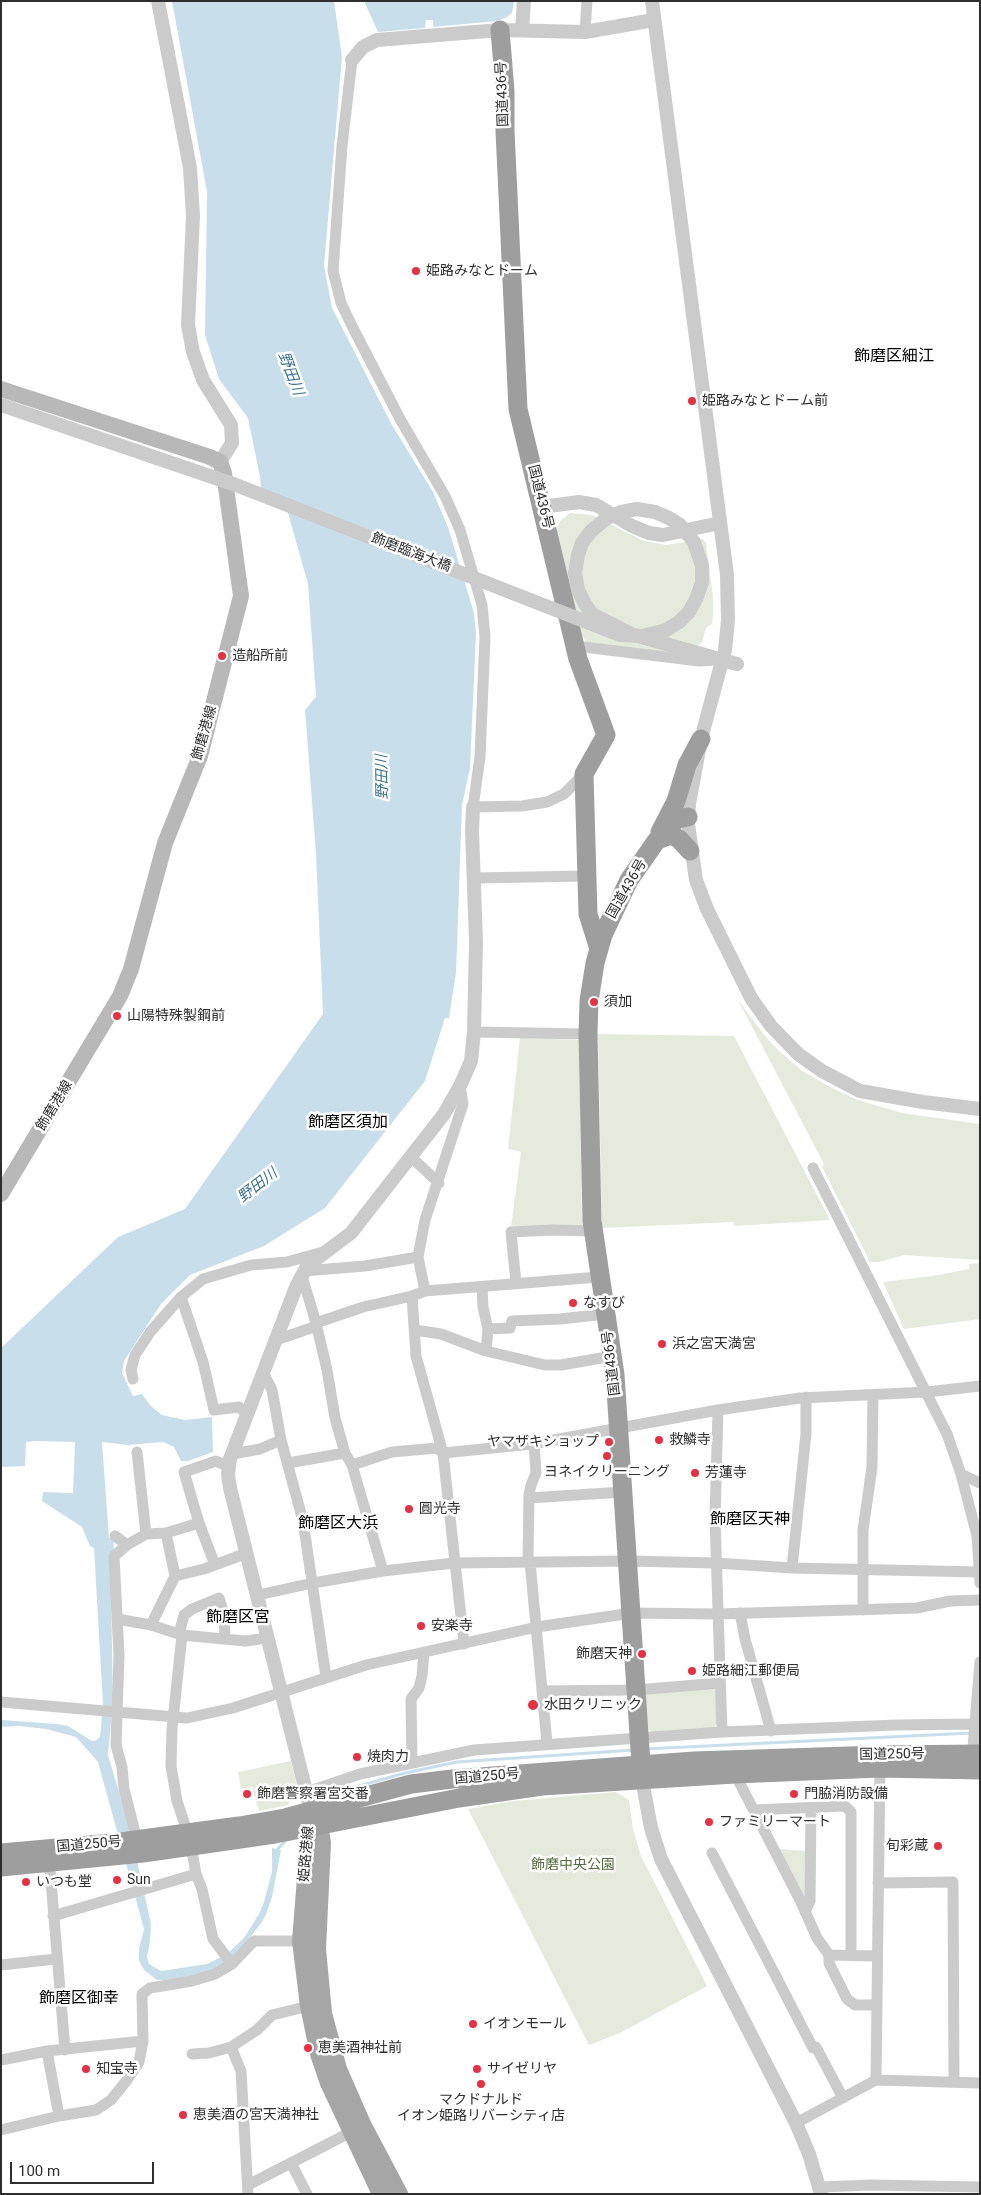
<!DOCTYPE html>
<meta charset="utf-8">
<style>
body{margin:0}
#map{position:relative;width:981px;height:2195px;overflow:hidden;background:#fff;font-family:Roboto,sans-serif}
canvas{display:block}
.frame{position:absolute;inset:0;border:2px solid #2e2e2e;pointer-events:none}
.scale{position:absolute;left:10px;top:2162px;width:144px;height:22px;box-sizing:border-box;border:2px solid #2e2e2e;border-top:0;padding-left:6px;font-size:15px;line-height:18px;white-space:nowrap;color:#2e2e2e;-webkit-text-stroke:4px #fff;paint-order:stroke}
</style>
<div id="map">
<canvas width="981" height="2195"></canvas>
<div class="frame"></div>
<div class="scale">100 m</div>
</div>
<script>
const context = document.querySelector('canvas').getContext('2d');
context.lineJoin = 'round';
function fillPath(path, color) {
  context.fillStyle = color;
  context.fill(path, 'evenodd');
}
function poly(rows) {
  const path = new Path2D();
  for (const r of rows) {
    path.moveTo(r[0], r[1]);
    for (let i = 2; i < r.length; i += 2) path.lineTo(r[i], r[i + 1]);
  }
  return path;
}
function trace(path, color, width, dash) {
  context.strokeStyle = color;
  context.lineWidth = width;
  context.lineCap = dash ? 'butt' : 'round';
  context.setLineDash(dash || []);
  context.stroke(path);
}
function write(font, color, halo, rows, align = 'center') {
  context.font = font + ' Roboto,"Noto Sans JP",sans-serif';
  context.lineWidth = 5;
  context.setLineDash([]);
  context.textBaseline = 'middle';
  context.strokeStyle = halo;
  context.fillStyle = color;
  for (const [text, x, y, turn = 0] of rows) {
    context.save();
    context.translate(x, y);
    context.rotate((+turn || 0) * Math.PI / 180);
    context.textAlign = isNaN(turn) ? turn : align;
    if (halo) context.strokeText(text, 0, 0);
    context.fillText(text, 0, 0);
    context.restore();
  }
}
const green = poly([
 [570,513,592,515,644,541,666,545,703,539,706,543,713,597,713,616,712,624,706,628,702,642,686,656,587,643,577,629,555,534,560,521],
 [738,1000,765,1036,779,1051,801,1070,832,1088,858,1100,902,1113,980,1124,980,1260,904,1255,879,1262,870,1262,822,1167,824,1164],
 [598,1034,734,1036,830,1220,734,1226,733,1222,602,1228],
 [520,1038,579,1040,582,1226,511,1227,521,1152,508,1149],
 [980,1263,980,1319,904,1329,883,1282,933,1276,969,1269,969,1264],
 [713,1687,716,1692,717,1723,714,1728,652,1732,647,1727,645,1696,649,1691],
 [291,1761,298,1790,288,1805,259,1811,252,1787,241,1789,238,1772],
 [616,1792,629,1800,633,1829,641,1856,707,1986,620,2033,589,2045,468,1809,513,1801],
 [778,1849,807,1851,807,1893,804,1899]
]);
const water = poly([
 [172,1,334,1,342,57,324,266,332,308,392,425,433,492,448,527,474,613,476,633,470,768,462,805,456,973,449,1018,445,1018,425,1081,325,1208,264,1246,190,1275,161,1304,124,1361,122,1373,133,1396,142,1394,151,1406,162,1415,185,1420,212,1417,213,1452,188,1461,181,1461,174,1447,163,1442,128,1445,102,1442,109,1538,113,1539,114,1550,111,1592,113,1701,108,1755,130,1829,151,1924,150,1942,147,1957,149,1964,161,1971,207,1964,227,1954,244,1938,259,1914,264,1902,272,1872,272,1848,281,1850,272,1897,267,1912,262,1922,235,1957,204,1975,164,1980,157,1980,144,1970,139,1961,139,1948,144,1929,98,1762,76,1737,46,1729,19,1726,1,1727,1,1720,57,1724,68,1726,92,1741,95,1741,100,1737,103,1705,94,1548,90,1546,82,1527,42,1501,43,1492,73,1493,75,1442,36,1441,26,1442,25,1466,1,1467,1,1348,118,1237,185,1209,323,1014,316,854,305,710,316,697,308,584,286,506,262,499,260,477,248,418,219,379,205,335,207,192],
 [364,1,514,1,512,13,507,17,497,21,433,27,433,20,426,20,425,28,378,32]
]);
const stream = poly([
 [645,1749,971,1733],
 [329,1798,334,1793,405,1773,457,1762,634,1750],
 [276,1851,287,1839]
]);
const minor = poly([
 [585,32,587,1],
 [352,60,342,146,333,271,341,303,352,326,400,419,445,496,460,530,482,605,485,637,480,757,473,807,522,806,547,802,564,794,584,774],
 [575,646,699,661,716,660],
 [474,878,587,876],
 [474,1032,588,1034],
 [411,1157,439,1183],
 [813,1168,947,1434,961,1474,977,1536,980,1583],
 [304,1271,365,1266,418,1257],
 [302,1276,316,1323,327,1370,335,1418,345,1453,352,1465,383,1571],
 [516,1283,511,1232,553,1230,592,1231],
 [482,1287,483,1307,488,1329,486,1351],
 [425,1291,418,1257,425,1220,463,1104,460,1086],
 [412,1296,416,1356,443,1453,464,1644],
 [181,1297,203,1362,214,1410,239,1407,247,1414],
 [316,1323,363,1307,412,1296,425,1291,599,1277],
 [488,1329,510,1328,512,1321,560,1319,606,1314],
 [415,1330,441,1334,486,1351,545,1365,561,1365,613,1356],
 [276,1340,317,1326],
 [263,1372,272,1390,281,1440,303,1521,326,1677],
 [133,1379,131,1370,135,1355,151,1331,181,1297,203,1279,251,1265,287,1262,323,1252],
 [718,1410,715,1518,722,1732],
 [137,1452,146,1534],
 [232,1454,260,1449,281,1440],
 [288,1463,345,1453],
 [352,1465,392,1452,437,1448,443,1453,532,1444,718,1410,800,1398,927,1392,980,1386],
 [961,1474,980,1483],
 [529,1498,623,1492],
 [166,1533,175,1576],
 [115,1536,127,1545],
 [528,1562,529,1495,531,1485,536,1473,534,1443],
 [530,1562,547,1743],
 [215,1565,199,1523,184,1472,216,1461,229,1467],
 [792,1568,806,1434,806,1397],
 [258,1595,313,1583,383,1571,454,1563,628,1561,716,1563,792,1568,980,1572],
 [863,1610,863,1530,872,1467,873,1395],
 [740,1613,745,1639,771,1731],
 [117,1619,151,1625,182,1635,245,1641,268,1638],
 [151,1625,175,1576,204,1569,247,1553],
 [179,1634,184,1615,192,1609,219,1598,224,1614,225,1639],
 [182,1635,172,1729,171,1766,177,1801,188,1834],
 [543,1691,636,1690,720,1683],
 [1,1702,187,1718,233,1708,366,1665,537,1627,632,1613,717,1614,917,1608,950,1601,980,1600],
 [972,1760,980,1662],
 [412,1762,411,1699,419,1688,422,1676,424,1652],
 [735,1774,800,1900,817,1938,829,1955,876,1956],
 [307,1792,360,1774,474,1750,722,1732,897,1725,974,1724],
 [754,1810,845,1806,851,1812,851,1955],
 [137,1840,124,1789,122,1767,116,1745,119,1655,114,1556,127,1545,146,1534,166,1533,199,1523],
 [712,1853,813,2048,816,2047,843,2098],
 [49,1857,65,2050],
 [196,1874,202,1889,213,1939,232,1964],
 [878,1883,953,1882,954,2082],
 [805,1912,810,1901,811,1808],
 [53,1916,196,1874,191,1846],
 [829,1955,829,1963,847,1999,855,2005,876,2005],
 [1,1965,56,1959],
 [192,2054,209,2053,231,2047],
 [1,2060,47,2051,143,2041],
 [876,2080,880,1762],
 [59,2116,96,2110,111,2100,127,2080,139,2062,143,2041,142,1994,150,1988,192,1981,215,1974,232,1964,254,1941,301,1941],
 [796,2123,876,2080,980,2083],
 [1,2130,59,2116,47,2051],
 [291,2163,307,2194],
 [248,2185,357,2129],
 [820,2187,870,2185,980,2187],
 [248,2194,241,2071,231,2047,257,2030,272,2015,309,2006]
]);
const tertiary = poly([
 [158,1,190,168,193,216,188,325,193,352,203,380,231,425,232,443,220,462],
 [652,1,727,575,728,620,725,650,701,739,689,804,688,824,696,880,707,909,751,998,771,1026,798,1054,822,1071,860,1091,923,1102,980,1109],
 [522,30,524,1],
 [352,60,363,47,377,40,500,30,585,32,654,20],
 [542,507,579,502,596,505,632,526,649,533,663,535,720,523],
 [634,635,737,664],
 [642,1779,651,1828,661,1859,796,2123,809,2154,821,2194],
 [311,1811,230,1488,228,1474,230,1459,296,1287,307,1266,351,1233,444,1114,460,1086,471,1061,474,1032,476,941,472,832,473,807]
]);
const secondary = poly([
 [1,389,210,457,220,462,224,473,241,596,200,756,165,843,131,969,120,996,1,1194]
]);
const primary = poly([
 [312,1813,319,1825,322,1843,317,1949,323,2013,338,2069,363,2126,399,2194],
 [311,1815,301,1941,309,2006,319,2054,329,2083,381,2194]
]);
const trunk = poly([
 [500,30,505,91,505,131,518,409,578,659,606,735,584,774,588,914,599,949],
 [660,832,676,801,687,765,701,739],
 [657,840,671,835,679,839,690,851],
 [642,1779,615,1375,592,1221,588,1034,589,1001,595,963,603,935,629,880,657,840,671,824,678,819,688,817],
 [1,1853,113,1843,239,1826,285,1818,411,1784,452,1779,694,1761,880,1755,980,1754],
 [1,1867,143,1853,275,1834,459,1798,542,1786,735,1774,879,1768,980,1770]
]);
const tertiaryBridge = poly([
 [1,405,236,485,620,635,642,636,666,630,679,622,689,612,697,597,702,582,702,566,694,542,680,525,669,518,655,512,637,509,621,512,607,518,591,531,582,543,578,555,575,573,578,590,585,604,592,614,631,634]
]);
const markers = [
 [416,271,5,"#e43143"],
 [692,401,5,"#e43143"],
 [222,656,5,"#e43143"],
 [594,1002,5,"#e43143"],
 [117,1016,5,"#e43143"],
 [573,1303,5,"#e43143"],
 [662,1344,5,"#e43143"],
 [659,1440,5,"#e43143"],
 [609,1442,5,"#e43143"],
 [607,1456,5,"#e43143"],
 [695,1473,5,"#e43143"],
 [409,1509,5,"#e43143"],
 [421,1626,5,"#e43143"],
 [642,1654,5,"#e43143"],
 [692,1671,5,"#e43143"],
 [533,1705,6,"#e43143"],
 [357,1757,5,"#e43143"],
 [247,1794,5,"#e43143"],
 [794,1794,5,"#e43143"],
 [709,1822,5,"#e43143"],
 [938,1846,5,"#e43143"],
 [117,1880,5,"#e43143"],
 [26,1882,5,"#e43143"],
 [473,2024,5,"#e43143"],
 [308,2048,5,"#e43143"],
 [86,2069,5,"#e43143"],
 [477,2069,5,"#e43143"],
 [481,2084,5,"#e43143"],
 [183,2115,5,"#e43143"]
];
const streetNames = [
 ["国道436号",503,94,-92],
 ["国道436号",540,497,76],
 ["飾磨臨海大橋",411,553,21],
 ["飾磨港線",205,733,-74],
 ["国道436号",627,889,-60],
 ["飾磨港線",55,1106,-59],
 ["国道436号",612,1363,-97],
 ["国道250号",892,1755,-1],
 ["国道250号",487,1777,-5],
 ["国道250号",89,1845,-5],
 ["姫路港線",307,1854,-85]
];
const poiNames = [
 ["姫路みなとドーム",426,271],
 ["姫路みなとドーム前",702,401],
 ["造船所前",232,656],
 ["須加",604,1002],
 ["山陽特殊製鋼前",127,1016],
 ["なすび",583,1303],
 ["浜之宮天満宮",672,1344],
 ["救鱗寺",669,1440],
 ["ヤマザキショップ",599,1442,"right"],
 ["ヨネイクリーニング",607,1472,"center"],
 ["芳蓮寺",705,1473],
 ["圓光寺",419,1509],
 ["安楽寺",431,1626],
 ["飾磨天神",632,1654,"right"],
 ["姫路細江郵便局",702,1671],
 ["水田クリニック",544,1705],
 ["焼肉力",367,1757],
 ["飾磨警察署宮交番",257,1794],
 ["門脇消防設備",804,1794],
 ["ファミリーマート",719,1822],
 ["旬彩蔵",928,1846,"right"],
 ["Sun",127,1880],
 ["いつも堂",36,1882],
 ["イオンモール",483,2024],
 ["恵美酒神社前",318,2048],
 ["知宝寺",96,2069],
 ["サイゼリヤ",487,2069],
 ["マクドナルド",481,2100,"center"],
 ["イオン姫路リバーシティ店",481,2116,"center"],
 ["恵美酒の宮天満神社",193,2115]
];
const parkNames = [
 ["飾磨中央公園",573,1865]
];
const waterNames = [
 ["野田川",290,374,69],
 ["野田川",383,777,-91],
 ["野田川",258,1186,-38]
];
const quarterNames = [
 ["飾磨区細江",894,357],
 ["飾磨区須加",348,1123],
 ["飾磨区天神",750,1520],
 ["飾磨区大浜",338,1524],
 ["飾磨区宮",238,1618],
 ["飾磨区御幸",79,1999]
];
fillPath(green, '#e5ebdc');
fillPath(water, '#c8dfeb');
trace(stream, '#c8dfeb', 3);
trace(minor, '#cbcbcb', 11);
trace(tertiary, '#cbcbcb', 14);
trace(secondary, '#b8b8b8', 16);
trace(primary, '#a6a6a6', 18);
trace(trunk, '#9e9e9e', 19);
trace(tertiaryBridge, '#cbcbcb', 14);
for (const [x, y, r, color] of markers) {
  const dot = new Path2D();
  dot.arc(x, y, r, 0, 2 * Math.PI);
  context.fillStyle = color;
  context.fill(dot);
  trace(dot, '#fff', 2);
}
write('14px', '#2e2e2e', '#fff', streetNames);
write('14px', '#2e2e2e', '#fff', poiNames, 'left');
write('14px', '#526a3c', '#fff', parkNames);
write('italic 15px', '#3c7290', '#fff', waterNames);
write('16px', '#000', '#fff', quarterNames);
</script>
